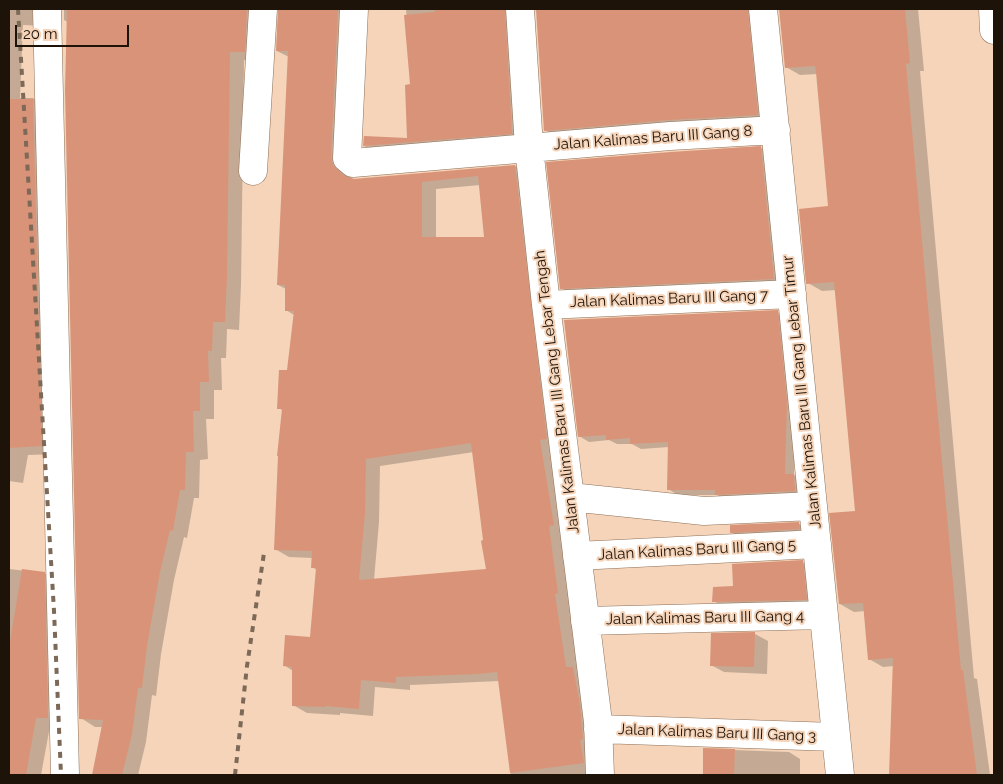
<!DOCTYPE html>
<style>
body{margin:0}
#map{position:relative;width:1003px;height:784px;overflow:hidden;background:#f5d4b9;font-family:Raleway,sans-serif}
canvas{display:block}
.frame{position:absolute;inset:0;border:10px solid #1e1309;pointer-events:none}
.scale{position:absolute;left:15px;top:25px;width:114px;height:22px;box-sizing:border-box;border:2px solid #1e1309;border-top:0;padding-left:6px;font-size:15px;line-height:18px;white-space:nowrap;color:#1e1309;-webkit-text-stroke:4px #f5d4b9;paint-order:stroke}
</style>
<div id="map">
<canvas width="1003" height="784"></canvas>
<div class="frame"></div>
<div class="scale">20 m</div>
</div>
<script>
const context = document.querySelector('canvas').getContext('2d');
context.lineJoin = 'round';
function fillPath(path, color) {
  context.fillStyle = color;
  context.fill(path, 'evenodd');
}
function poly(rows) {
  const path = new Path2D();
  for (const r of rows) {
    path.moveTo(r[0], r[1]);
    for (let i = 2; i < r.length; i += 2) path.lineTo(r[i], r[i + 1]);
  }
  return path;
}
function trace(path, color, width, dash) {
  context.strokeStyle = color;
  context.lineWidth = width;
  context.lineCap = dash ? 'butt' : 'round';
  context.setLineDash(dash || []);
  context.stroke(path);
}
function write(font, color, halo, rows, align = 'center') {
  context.font = font + ' Raleway,sans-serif';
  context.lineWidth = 4;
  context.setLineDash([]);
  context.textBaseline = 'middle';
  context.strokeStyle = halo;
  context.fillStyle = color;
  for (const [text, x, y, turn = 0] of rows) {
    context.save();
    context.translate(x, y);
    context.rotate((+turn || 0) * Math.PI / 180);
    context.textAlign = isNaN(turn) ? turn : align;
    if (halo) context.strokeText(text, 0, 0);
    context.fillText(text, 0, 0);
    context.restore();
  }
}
const shadow = poly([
 [9,9,48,9,45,26,23,25,20,98,33,98,47,107,56,454,28,455,23,483,9,481],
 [64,9,264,9,259,59,244,60,241,285,239,330,227,329,226,358,221,358,222,390,214,390,214,419,206,419,208,459,200,460,199,498,194,498,187,538,184,537,174,580,161,654,156,696,152,695,146,742,138,775,100,775,94,772,102,727,95,727,81,718,68,22,64,20],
 [280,9,355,9,347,174,351,179,354,180,515,166,529,174,572,601,569,602,579,672,598,775,511,775,499,681,410,685,410,690,375,687,373,716,340,713,340,715,307,713,293,705,293,671,284,665,311,638,317,570,312,567,313,558,289,557,275,549,283,411,279,408,288,372,294,315,286,310,286,289,278,285,289,57,277,51],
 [480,185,485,239,436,238,436,189],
 [474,452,488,570,374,580,379,522,380,466],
 [406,9,521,9,526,141,379,154,364,146,408,139,412,86],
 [537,9,765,9,772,123,559,139,545,130],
 [780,9,918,9,924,71,920,71,974,678,977,679,990,775,891,775,894,666,883,667,869,659,865,611,854,612,840,604,856,513,836,290,822,291,808,283,829,208,817,74,800,75,786,67],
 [761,148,770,153,783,283,570,293,561,288],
 [777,312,787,317,796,407,794,475,803,480,804,496,725,499,717,495,678,495,668,489,669,447,641,449,632,444,617,444,609,440,589,442,579,436],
 [799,524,812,531,744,540,731,532],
 [802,562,812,567,816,605,723,607,714,601,734,587],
 [9,569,44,573,59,581,62,726,50,726,41,775,9,775],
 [755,634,768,641,767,674,724,672,711,665],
 [705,749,789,752,800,759,800,775,704,775]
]);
const building = poly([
 [67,9,247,9,245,52,230,52,227,276,225,322,213,322,212,351,208,351,209,382,200,382,200,411,193,411,194,452,186,452,185,490,180,490,173,531,170,530,160,572,147,646,142,688,138,688,132,734,122,775,92,775,103,720,79,719,65,90],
 [278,9,338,9,331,157,333,165,343,175,354,179,515,165,547,439,540,440,554,525,549,526,558,593,555,594,566,667,573,667,580,705,583,739,580,740,584,763,510,773,497,672,478,674,396,677,396,683,361,680,359,709,326,706,326,707,292,706,292,667,283,666,285,635,310,637,316,568,311,568,312,551,274,550,278,456,277,456,282,409,277,409,279,370,287,370,294,311,285,311,285,285,277,285,288,51,276,51],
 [478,176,484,237,422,237,422,182],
 [471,443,483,540,481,541,486,569,359,580,365,513,366,459],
 [435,9,505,9,512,134,363,146,364,136,407,138,405,85,410,84,404,15,435,12],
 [536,9,748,9,758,115,669,120,544,131],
 [779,9,905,9,910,63,906,64,961,670,963,670,977,775,889,775,893,658,868,660,863,603,839,604,829,513,855,511,834,282,806,284,799,209,828,206,816,72,815,66,785,68],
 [9,99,33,99,42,446,9,448],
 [761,146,774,279,560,289,546,162,671,152],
 [778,310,787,401,785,474,794,474,795,491,715,495,715,490,667,490,668,442,630,444,630,438,606,440,606,435,578,437,564,320],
 [799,522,800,529,730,533,730,525],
 [803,560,807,600,712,602,713,587,733,586,732,564],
 [22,569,45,572,48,718,36,718,26,775,9,775,9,648],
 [755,632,754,667,710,666,711,633],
 [703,748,735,749,734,775,703,775]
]);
const minor = poly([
 [47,9,65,775],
 [354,9,347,158,353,163,670,136,776,130],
 [520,9,529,147,546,305,598,722,600,775],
 [763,9,840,775],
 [253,171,263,9],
 [546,305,792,294],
 [570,497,704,511,813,506],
 [577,556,817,544],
 [585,621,824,615],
 [598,729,835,737]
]);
const tertiary = poly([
 [993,9,994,30]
]);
const rail = poly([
 [18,9,54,611,61,775],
 [235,775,247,666,264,553]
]);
const streetNames = [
 ["Jalan Kalimas Baru III Gang 8",653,138,-4],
 ["Jalan Kalimas Baru III Gang 7",669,299,-2],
 ["Jalan Kalimas Baru III Gang Lebar Tengah",557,392,-97],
 ["Jalan Kalimas Baru III Gang Lebar Timur",802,392,-96],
 ["Jalan Kalimas Baru III Gang 5",697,550,-3],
 ["Jalan Kalimas Baru III Gang 4",705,618,-1],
 ["Jalan Kalimas Baru III Gang 3",717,733,2]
];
fillPath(shadow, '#0003');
fillPath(building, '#d99378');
trace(minor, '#8e7058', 29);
trace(tertiary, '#8e7058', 29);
trace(minor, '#fff', 28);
trace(tertiary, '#fff', 28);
trace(rail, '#7d6957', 4, [6, 6]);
write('15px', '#1e1309', '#f5d4b9', streetNames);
</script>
